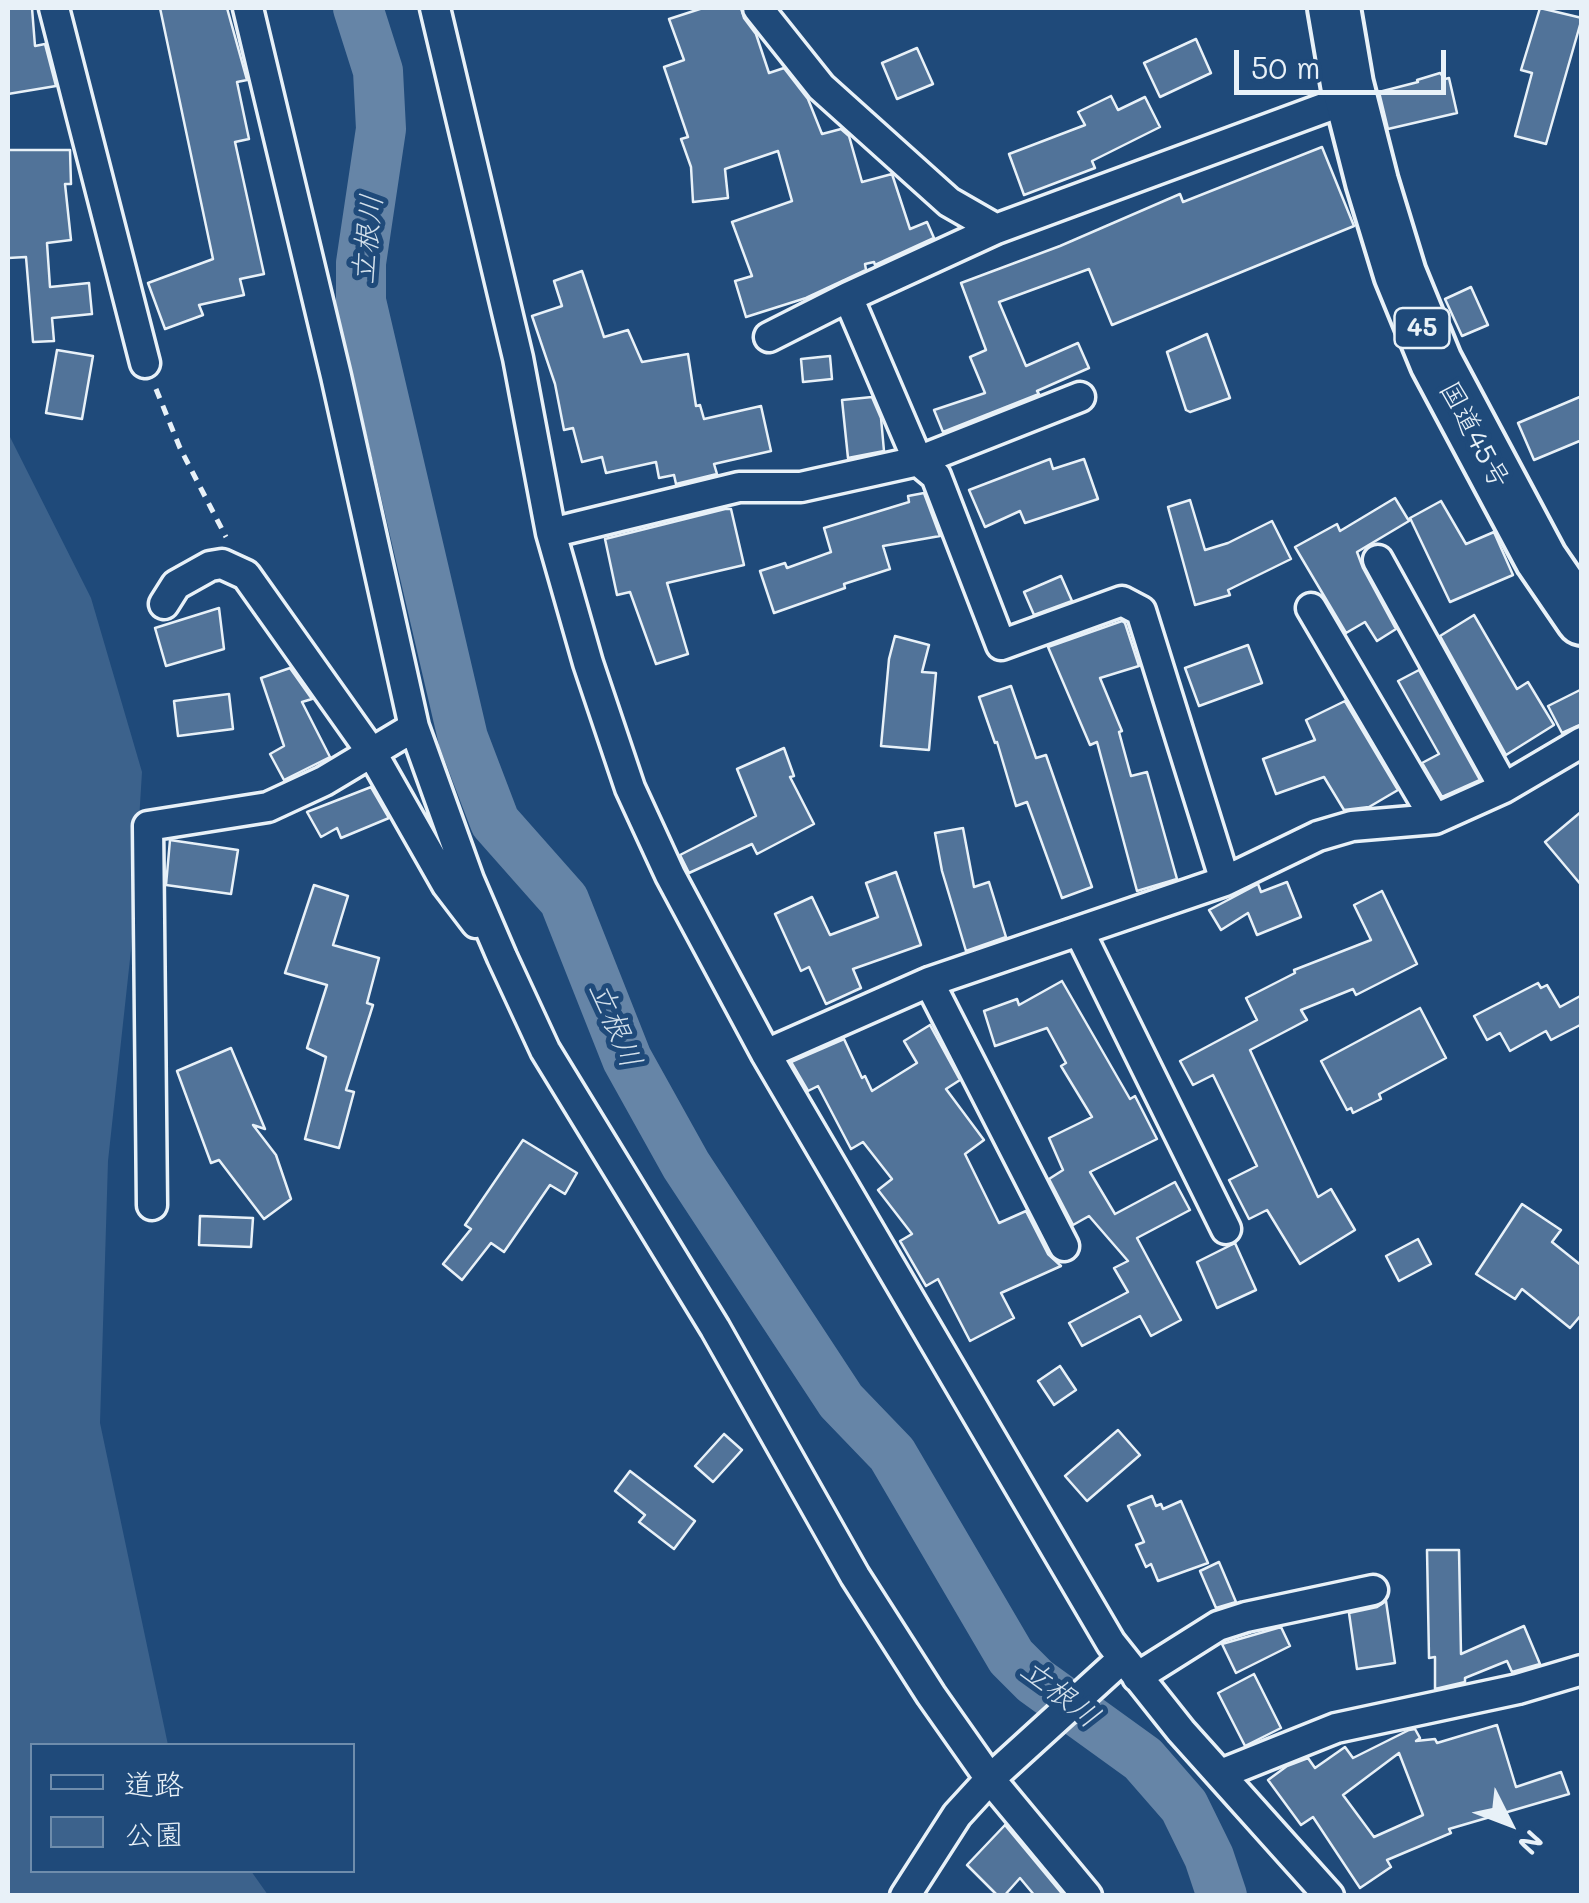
<!DOCTYPE html>
<meta charset="utf-8">
<style>
body{margin:0}
#map{position:relative;width:1589px;height:1903px;overflow:hidden;background:#1f4a7a;font-family:Mali,"Klee One",sans-serif}
canvas{display:block}
.frame{position:absolute;inset:0;border:10px solid #e8f1f8;pointer-events:none}
.legend{position:absolute;left:30px;top:1743px;width:325px;height:130px;box-sizing:border-box;background:#1f4a7a;border:2px solid #6f8dac;margin:0;padding:12px 18px;list-style:none;font-size:30px;color:#e8f1f8}
.legend li{display:flex;align-items:center;gap:20px;height:50px}
.legend b{width:50px;border:2px solid #6f8dac}
.north{position:absolute;left:1459px;top:1773px;width:100px;height:100px;-webkit-text-stroke:8px #1f4a7a;paint-order:stroke;rotate:132deg;font-size:28px;font-weight:700;line-height:40px;text-align:center;color:#e8f1f8}
.north::after{content:'';display:block;margin:auto;width:35px;height:45px;background:#e8f1f8;clip-path:polygon(50% 0,100% 100%,50% 72%,0 100%)}
.scale{position:absolute;left:1234px;top:50px;width:212px;height:45px;box-sizing:border-box;border:5px solid #e8f1f8;border-top:0;padding-left:12px;font-size:30px;line-height:35px;white-space:nowrap;color:#e8f1f8;-webkit-text-stroke:8px #1f4a7a;paint-order:stroke}
</style>
<div id="map">
<canvas width="1589" height="1903"></canvas>
<div class="frame"></div>
<ul class="legend">
<li><b style="height:12px;background:#1f4a7a"></b>道路</li>
<li><b style="height:28px;background:#3c628c"></b>公園</li>
</ul>
<div class="north">N</div>
<div class="scale">50 m</div>
</div>
<script>
const context = document.querySelector('canvas').getContext('2d');
context.lineJoin = 'round';
function fillPath(path, color) {
  context.fillStyle = color;
  context.fill(path, 'evenodd');
}
function poly(rows) {
  const path = new Path2D();
  for (const r of rows) {
    path.moveTo(r[0], r[1]);
    for (let i = 2; i < r.length; i += 2) path.lineTo(r[i], r[i + 1]);
  }
  return path;
}
function trace(path, color, width, dash) {
  context.strokeStyle = color;
  context.lineWidth = width;
  context.lineCap = dash ? 'butt' : 'round';
  context.setLineDash(dash || []);
  context.stroke(path);
}
function write(font, color, halo, rows, align = 'center') {
  context.font = font + ' Mali,"Klee One",sans-serif';
  context.lineWidth = 10;
  context.setLineDash([]);
  context.textBaseline = 'middle';
  context.strokeStyle = halo;
  context.fillStyle = color;
  for (const [text, x, y, turn = 0] of rows) {
    context.save();
    context.translate(x, y);
    context.rotate((+turn || 0) * Math.PI / 180);
    context.textAlign = isNaN(turn) ? turn : align;
    if (halo) context.strokeText(text, 0, 0);
    context.fillText(text, 0, 0);
    context.restore();
  }
}
const green = poly([
 [8,433,91,598,142,772,131,950,108,1161,100,1423,168,1745,32,1746,32,1870,251,1871,268,1895,8,1895]
]);
const river = poly([
 [358,8,378,71,381,129,361,263,361,301,463,738,495,822,564,900,627,1059,686,1165,841,1401,892,1454,1011,1657,1035,1681,1143,1759,1184,1806,1209,1857,1222,1896]
]);
const building = poly([
 [8,8,32,8,35,46,45,44,56,86,8,94,8,8],
 [160,8,227,8,247,80,237,82,249,139,235,142,264,274,240,279,244,295,199,305,203,315,165,329,148,283,213,259,160,8],
 [703,8,741,8,744,18,756,34,769,73,784,68,808,99,822,134,841,129,849,136,862,182,892,174,910,229,927,222,934,238,875,265,874,262,865,264,866,270,806,298,746,317,735,281,752,276,732,222,792,201,778,151,725,169,728,198,693,202,691,167,681,139,688,137,664,67,684,60,669,19,703,8],
 [1540,8,1582,18,1546,144,1515,136,1532,73,1521,70,1540,8],
 [1196,39,1211,73,1160,97,1144,63,1196,39],
 [917,48,933,84,897,99,882,63,917,48],
 [1440,73,1445,79,1449,78,1457,113,1388,129,1379,92,1418,82,1417,80,1440,73],
 [1111,96,1118,110,1145,97,1160,127,1092,161,1095,168,1024,195,1009,154,1085,125,1078,112,1111,96],
 [1322,147,1354,226,1112,325,1089,269,999,302,1026,366,1078,343,1089,368,1037,391,1039,394,943,432,934,410,985,393,970,357,986,350,961,283,1060,246,1180,194,1183,202,1322,147],
 [8,150,70,150,71,184,65,184,71,240,47,243,50,287,89,283,92,314,52,318,54,341,33,342,26,257,8,258,8,150],
 [582,271,604,337,628,330,642,362,688,354,696,406,700,405,704,419,761,406,771,451,714,464,717,474,676,484,674,475,659,478,656,462,606,473,602,457,582,462,573,428,564,430,555,384,532,316,562,306,554,281,582,271],
 [1471,287,1488,325,1462,336,1445,299,1471,287],
 [1207,334,1230,398,1190,412,1186,410,1167,352,1207,334],
 [57,350,93,356,82,419,46,413,57,350],
 [830,356,832,379,803,382,801,359,830,356],
 [1582,396,1582,440,1534,460,1518,423,1582,396],
 [872,397,881,418,884,451,848,458,842,400,872,397],
 [1050,459,1053,469,1084,459,1098,499,1025,523,1020,511,985,527,969,490,1050,459],
 [924,493,940,536,883,546,890,569,844,584,845,588,774,613,760,571,785,563,787,568,831,552,824,528,909,502,908,496,924,493],
 [1395,498,1409,521,1357,552,1363,568,1396,629,1377,641,1365,622,1346,633,1295,547,1337,524,1340,531,1395,498],
 [1190,500,1205,550,1228,543,1272,521,1291,559,1228,590,1230,595,1195,605,1168,507,1190,500],
 [1441,501,1466,544,1494,532,1513,575,1450,602,1410,518,1441,501],
 [725,509,731,509,744,565,667,583,688,654,656,664,630,592,617,595,605,539,725,509],
 [1061,576,1072,601,1034,615,1024,592,1061,576],
 [219,608,224,649,166,666,155,628,219,608],
 [1474,615,1517,689,1528,682,1554,725,1506,755,1440,636,1474,615],
 [1122,621,1125,623,1139,666,1100,678,1122,731,1119,732,1131,776,1147,772,1177,879,1137,891,1097,742,1090,745,1048,647,1122,621],
 [895,636,929,645,922,672,936,673,929,750,881,746,889,659,895,636],
 [1248,645,1262,683,1199,706,1185,668,1248,645],
 [290,668,312,699,302,702,330,757,284,780,270,754,284,746,261,678,290,668],
 [1419,670,1480,780,1442,797,1422,763,1439,754,1398,681,1419,670],
 [1011,686,1036,758,1046,755,1092,887,1062,898,1027,802,1016,806,997,742,995,743,979,697,1011,686],
 [1582,689,1582,724,1562,733,1548,706,1582,689],
 [229,694,233,729,178,736,174,701,229,694],
 [1345,701,1398,790,1369,807,1344,810,1324,777,1276,794,1263,759,1315,740,1306,720,1345,701],
 [784,748,794,776,790,777,814,824,757,854,752,844,689,873,680,855,756,816,737,769,784,748],
 [371,787,389,818,341,838,337,828,321,837,307,812,371,787],
 [1582,811,1582,886,1545,842,1582,811],
 [963,828,974,887,989,882,1006,937,966,951,942,871,935,833,963,828],
 [170,840,238,850,231,894,166,885,170,840],
 [896,872,921,945,853,969,861,988,826,1004,809,967,801,971,775,914,812,897,830,935,878,917,866,883,896,872],
 [1287,882,1301,917,1257,935,1248,913,1221,930,1209,910,1258,884,1261,892,1287,882],
 [314,885,348,896,333,945,379,958,367,1003,373,1005,346,1090,354,1092,339,1148,305,1139,326,1057,307,1048,327,985,285,973,314,885],
 [1382,891,1417,964,1356,995,1353,989,1301,1010,1307,1020,1250,1050,1318,1197,1331,1189,1355,1230,1300,1264,1267,1210,1249,1219,1229,1180,1257,1166,1213,1075,1193,1085,1180,1061,1257,1020,1246,998,1295,973,1294,970,1371,940,1354,905,1382,891],
 [1062,981,1130,1099,1135,1096,1157,1139,1090,1172,1115,1214,1175,1182,1190,1210,1137,1238,1181,1320,1151,1336,1140,1316,1082,1346,1069,1323,1128,1292,1114,1268,1128,1261,1089,1216,1073,1225,1049,1179,1063,1170,1049,1138,1092,1117,1061,1066,1066,1063,1047,1028,995,1046,984,1011,1017,999,1019,1005,1062,981],
 [1538,983,1541,988,1547,985,1560,1007,1582,995,1582,1024,1551,1040,1546,1031,1510,1051,1500,1033,1487,1040,1474,1016,1538,983],
 [1420,1008,1446,1058,1379,1094,1381,1099,1353,1113,1351,1108,1347,1110,1321,1061,1420,1008],
 [930,1025,960,1080,946,1089,984,1140,965,1154,999,1223,1026,1211,1048,1254,1061,1266,1001,1293,1014,1318,970,1341,938,1279,926,1286,900,1241,912,1234,878,1190,892,1179,863,1142,851,1149,818,1086,808,1091,791,1062,844,1039,862,1078,865,1076,872,1091,917,1063,904,1041,930,1025],
 [231,1048,265,1129,253,1125,276,1155,291,1199,264,1219,219,1160,211,1163,177,1071,231,1048],
 [523,1140,577,1173,565,1194,550,1185,504,1252,491,1243,462,1280,443,1264,471,1229,465,1225,523,1140],
 [1522,1204,1561,1230,1552,1242,1582,1266,1582,1314,1570,1328,1522,1289,1515,1299,1476,1274,1522,1204],
 [200,1216,253,1218,251,1247,199,1245,200,1216],
 [1418,1239,1431,1264,1399,1281,1386,1256,1418,1239],
 [1235,1243,1256,1290,1217,1308,1197,1262,1235,1243],
 [1060,1366,1076,1390,1054,1405,1038,1381,1060,1366],
 [1118,1430,1140,1455,1087,1501,1065,1476,1118,1430],
 [724,1434,742,1450,713,1482,695,1466,724,1434],
 [630,1471,695,1521,674,1549,639,1522,645,1515,615,1491,630,1471],
 [1152,1496,1156,1506,1161,1504,1163,1509,1181,1501,1208,1563,1158,1581,1151,1564,1146,1567,1136,1545,1144,1542,1128,1506,1152,1496],
 [1427,1550,1459,1550,1461,1654,1524,1626,1540,1664,1512,1672,1507,1661,1465,1678,1465,1682,1435,1689,1435,1657,1429,1658,1427,1550],
 [1219,1562,1236,1602,1216,1608,1200,1571,1219,1562],
 [1386,1601,1395,1663,1357,1669,1349,1613,1377,1607,1386,1601],
 [1281,1627,1290,1646,1236,1673,1222,1644,1281,1627],
 [1254,1674,1281,1728,1245,1746,1218,1693,1254,1674],
 [1497,1725,1516,1787,1561,1772,1569,1794,1449,1829,1451,1833,1387,1860,1391,1867,1360,1888,1313,1817,1301,1825,1268,1780,1287,1766,1308,1758,1315,1768,1345,1747,1353,1758,1409,1730,1415,1729,1420,1738,1416,1741,1435,1739,1437,1743,1497,1725],
 [1399,1753,1423,1815,1374,1837,1343,1795,1399,1753],
 [1005,1825,1064,1896,1035,1896,1020,1878,1004,1896,998,1896,967,1865,1005,1825]
]);
const path = poly([
 [156,389,180,448,226,537]
]);
const street = poly([
 [54,8,145,363],
 [248,8,336,376,414,727,469,880,502,957,545,1050,715,1328,855,1576,931,1695,990,1779,1087,1896],
 [435,8,518,358,551,533,588,663,630,788,670,875,766,1054,1111,1643,1181,1731,1329,1896],
 [758,8,821,87,949,202,996,229,1351,98],
 [996,229,848,297,918,461,936,476,1001,645,1122,601,1141,611,1225,881],
 [769,337,848,297],
 [551,533,739,487,801,487,918,461,1080,397],
 [1378,560,1504,788],
 [164,604,176,585,210,566,222,564,246,575,372,753,447,885,476,923],
 [1311,608,1435,819],
 [1079,931,1226,1229],
 [929,982,1064,1246],
 [766,1054,929,982,1225,881,1318,836,1352,826,1435,819,1504,788,1582,742],
 [152,1205,148,826,268,807,324,781,414,727],
 [1137,1677,1218,1626,1246,1617,1373,1590],
 [1221,1774,1336,1728,1518,1689,1582,1670],
 [905,1896,957,1815,990,1779,1123,1658]
]);
const highway = poly([
 [1334,8,1347,84,1372,182,1400,274,1436,362,1541,559,1582,619]
]);
const shields = [
 [1422,328,55]
];
const shieldNames = [
 ["45",1422,328]
];
const streetNames = [
 ["国道45号",1474,435,62]
];
const waterNames = [
 ["立根川",368,239,-84],
 ["立根川",615,1025,67],
 ["立根川",1060,1694,38]
];
fillPath(green, '#3c628c');
trace(river, '#6685a7', 50);
fillPath(building, '#517399');
trace(building, '#e8f1f8', 2.5);
trace(street, '#e8f1f8', 35);
trace(highway, '#e8f1f8', 58);
trace(path, '#e8f1f8', 5, [10, 8]);
trace(street, '#1f4a7a', 28);
trace(highway, '#1f4a7a', 50);
for (const [x, y, w] of shields) {
  const box = new Path2D();
  box.roundRect(x - w / 2, y - 20, w, 40, 8);
  context.fillStyle = '#1f4a7a';
  context.fill(box);
  trace(box, '#e8f1f8', 2.5);
}
write('bold 25px', '#e8f1f8', null, shieldNames);
write('28px', '#e8f1f8', '#1f4a7a', streetNames);
write('italic 30px', '#d4e1ec', '#1f4a7a', waterNames);
</script>
